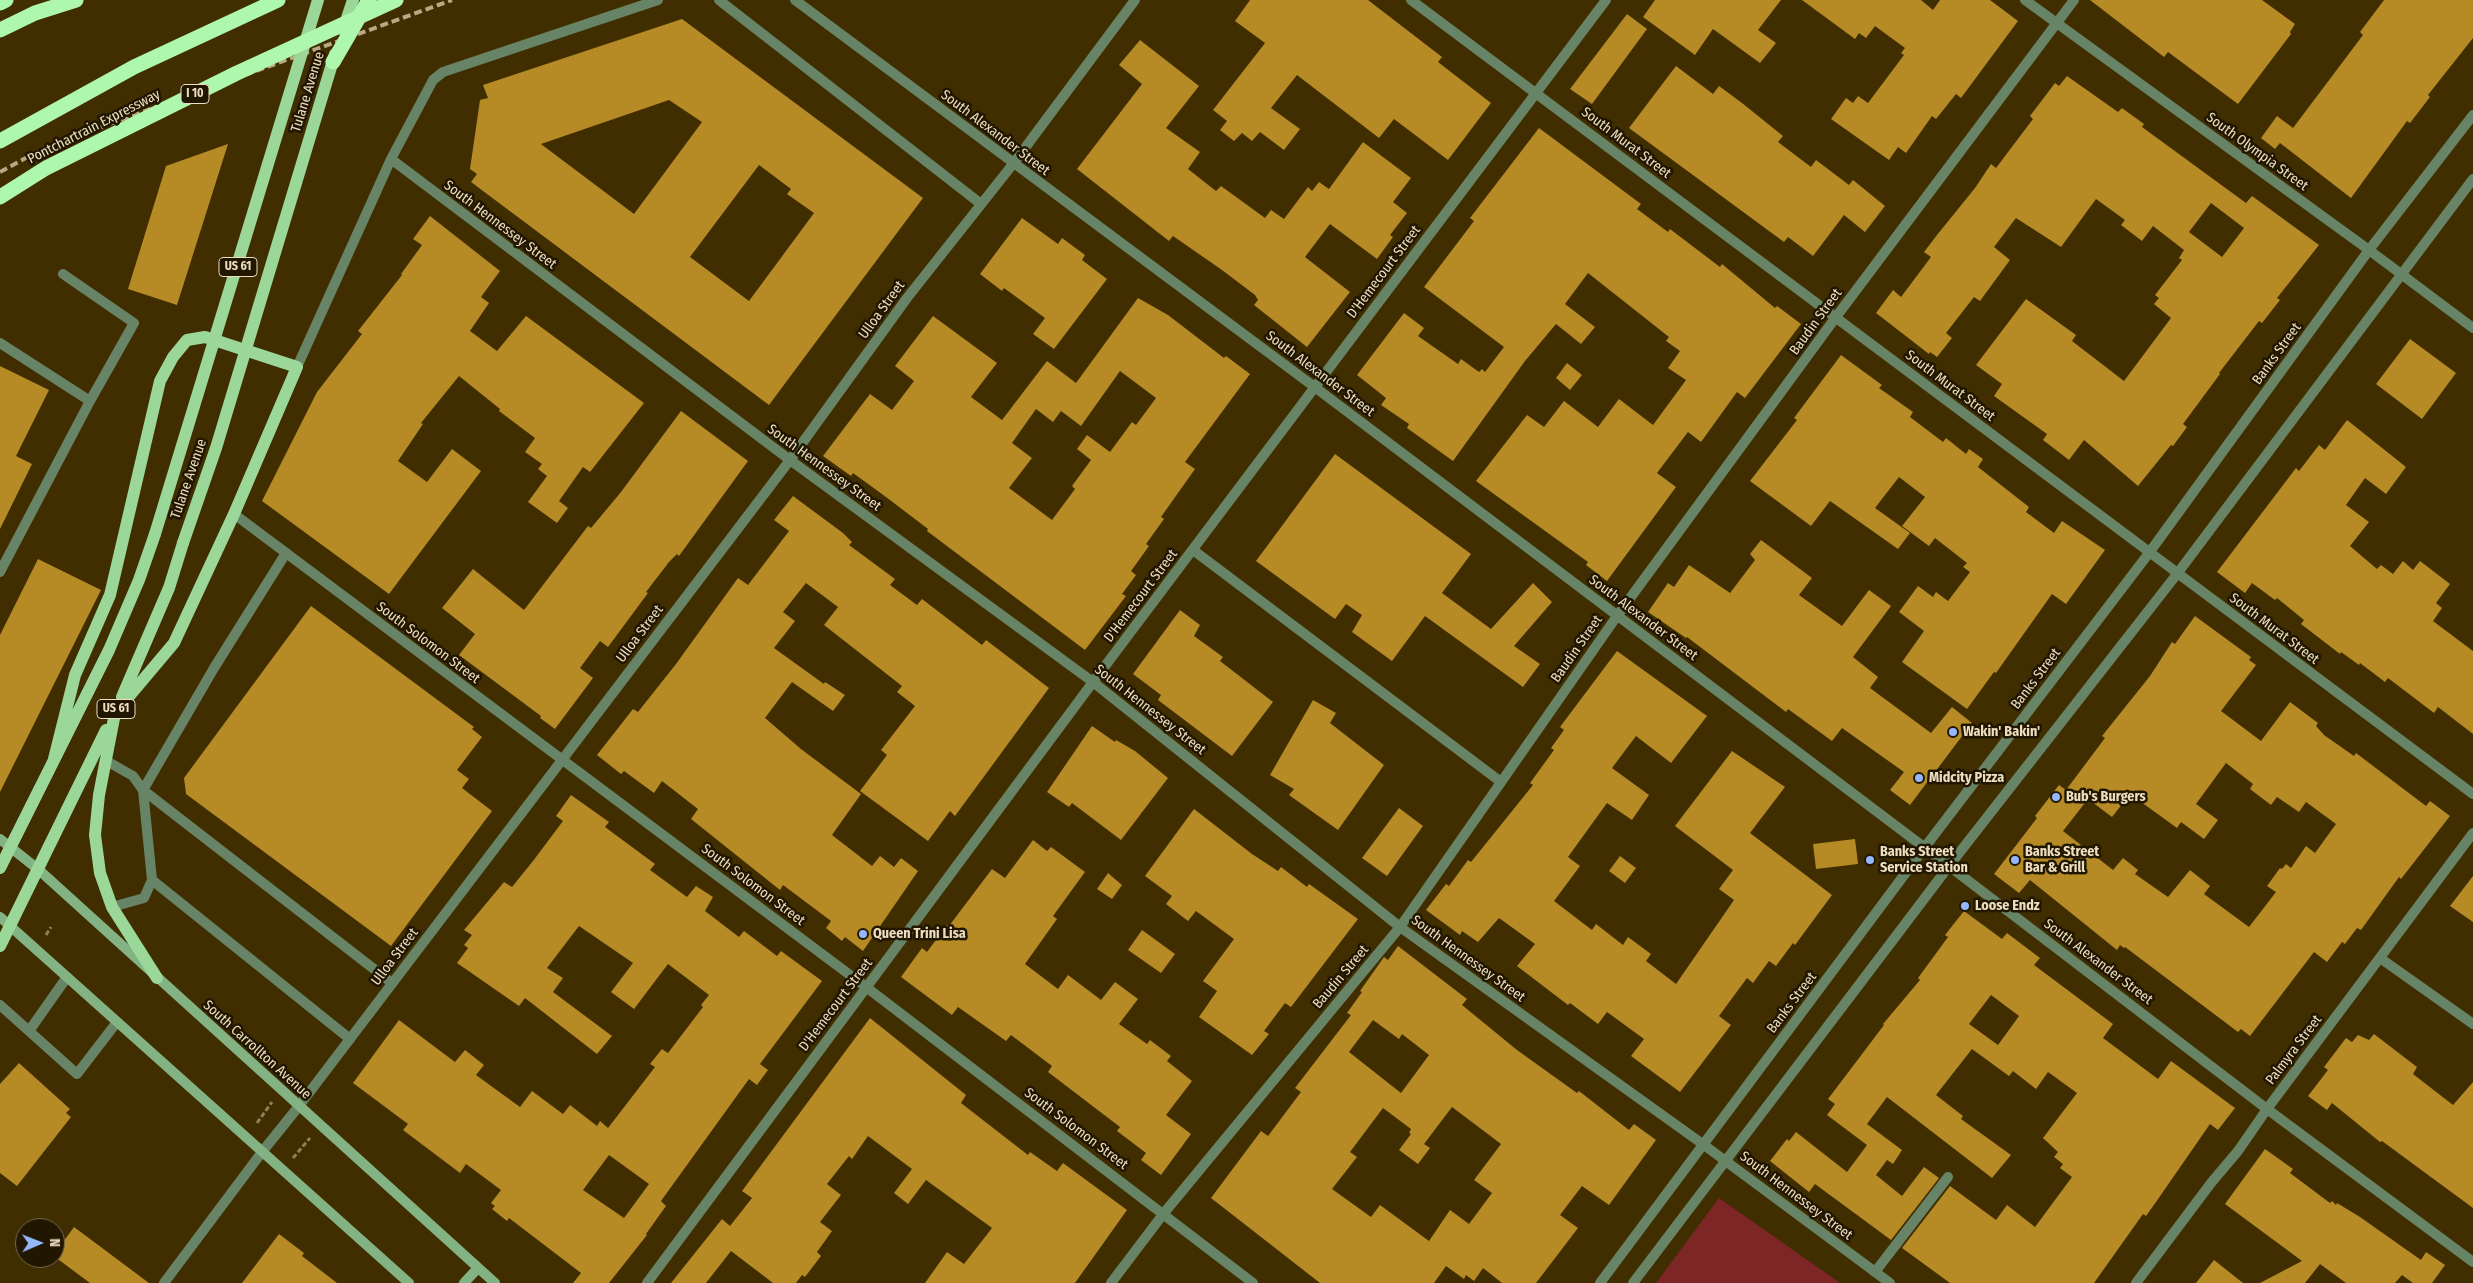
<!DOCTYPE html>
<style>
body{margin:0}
#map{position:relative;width:2473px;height:1283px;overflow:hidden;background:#402d00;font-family:"Fira Sans Condensed",sans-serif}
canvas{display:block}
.north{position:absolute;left:15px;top:1218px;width:50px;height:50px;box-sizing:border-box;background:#211701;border:1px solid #73674e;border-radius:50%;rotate:89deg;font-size:14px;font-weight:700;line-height:20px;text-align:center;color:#eddec1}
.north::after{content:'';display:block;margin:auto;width:18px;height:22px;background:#95b7fd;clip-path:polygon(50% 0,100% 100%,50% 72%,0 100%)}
</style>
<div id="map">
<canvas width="2473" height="1283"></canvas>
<div class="north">N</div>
</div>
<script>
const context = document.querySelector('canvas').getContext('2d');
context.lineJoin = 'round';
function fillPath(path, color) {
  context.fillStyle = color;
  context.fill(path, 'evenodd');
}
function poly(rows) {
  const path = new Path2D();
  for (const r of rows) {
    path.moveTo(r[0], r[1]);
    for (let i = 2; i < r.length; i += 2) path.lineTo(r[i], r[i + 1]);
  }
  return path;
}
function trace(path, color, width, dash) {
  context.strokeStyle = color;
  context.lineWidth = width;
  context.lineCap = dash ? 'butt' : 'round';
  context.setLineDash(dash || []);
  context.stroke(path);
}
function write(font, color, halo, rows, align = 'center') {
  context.font = font + ' "Fira Sans Condensed",sans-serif';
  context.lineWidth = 5;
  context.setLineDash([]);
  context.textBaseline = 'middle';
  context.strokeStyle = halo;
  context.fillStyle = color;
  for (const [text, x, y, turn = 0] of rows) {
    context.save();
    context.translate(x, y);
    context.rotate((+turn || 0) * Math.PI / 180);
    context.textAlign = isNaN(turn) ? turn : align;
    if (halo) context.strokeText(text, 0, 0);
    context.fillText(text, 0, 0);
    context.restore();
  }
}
const green = poly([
 [1719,1198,1840,1283,1656,1283]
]);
const building = poly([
 [1250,0,1368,0,1442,57,1438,62,1491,103,1448,160,1394,119,1379,138,1297,75,1271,108,1300,129,1284,150,1260,132,1252,141,1242,133,1234,141,1220,130,1227,121,1213,110,1265,43,1235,21],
 [1655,0,1781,0,1758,30,1776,43,1760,63,1713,29,1695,55,1643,17],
 [1802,0,1921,0,1933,10,1940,0,1990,0,2018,21,1961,98,1956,94,1936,119,1932,116,1906,153,1898,147,1889,160,1831,119,1846,98,1853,103,1858,96,1868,103,1904,55,1901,53,1905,48,1875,26,1866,38,1859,33,1855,39],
 [2090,0,2262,0,2295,24,2290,32,2291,34,2238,104,2168,52,2164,57],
 [2384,0,2473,0,2473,38,2428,95,2430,97,2410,123,2407,121,2351,198,2280,143,2275,149,2261,138,2277,116,2293,128,2363,35,2360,32],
 [1627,14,1647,29,1592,104,1570,89],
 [682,19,923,198,769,405,471,182,477,174,470,169,480,100,488,98,483,85],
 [669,100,702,122,634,214,541,144],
 [759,165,791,189,787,194,814,213,749,301,690,257],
 [1140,40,1199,86,1166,128,1200,152,1188,169,1216,191,1221,186,1265,218,1271,210,1284,219,1308,187,1312,191,1319,182,1329,189,1363,142,1411,178,1393,202,1407,213,1390,235,1393,237,1377,259,1330,224,1305,257,1350,292,1307,347,1254,305,1258,300,1255,295,1222,270,1173,236,1169,241,1077,169,1142,84,1119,65],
 [1676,66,1713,94,1719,86,1742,103,1783,136,1778,142,1811,167,1816,160,1849,185,1853,180,1885,206,1865,232,1844,215,1813,256,1788,237,1784,242,1629,128],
 [2067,76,2118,112,2122,108,2144,124,2142,127,2246,203,2252,196,2319,245,2277,298,2280,300,2262,323,2259,321,2219,373,2220,374,2183,424,2187,427,2173,446,2171,445,2138,486,2084,440,2069,460,2043,440,2047,434,1994,396,2002,384,1976,365,2026,299,2076,335,2072,341,2124,381,2171,318,2154,304,2159,298,2155,295,2182,260,2179,258,2184,250,2153,226,2142,241,2121,225,2125,220,2096,199,2061,247,2016,218,1994,247,2010,260,1980,301,1974,297,1946,333,1952,338,1937,357,1930,352,1929,354,1876,313,1893,290,1901,297,1931,257,1924,252,1937,235,1975,188,1991,164,1996,168,2033,119,2030,116,2055,83,2059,86],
 [2211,203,2244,228,2222,257,2189,232],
 [1539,128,1641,204,1637,209,1668,232,1670,229,1720,267,1722,264,1775,308,1777,306,1801,324,1745,398,1737,392,1701,442,1688,432,1657,473,1676,487,1607,581,1586,565,1588,562,1476,481,1527,415,1544,427,1564,401,1598,427,1619,399,1653,425,1686,380,1668,368,1680,351,1666,341,1669,337,1588,273,1565,304,1595,327,1581,344,1556,324,1525,361,1453,461,1407,428,1409,424,1381,405,1386,398,1357,375,1404,313,1424,328,1418,336,1458,364,1461,359,1479,372,1482,369,1485,372,1504,347,1424,287,1474,221,1470,218],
 [228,144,177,305,128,289,166,166],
 [430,216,500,271,481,297,489,303,470,331,497,351,526,316,644,403,590,472,583,467,559,501,568,508,557,523,528,502,547,476,538,469,542,464,525,452,535,438,499,411,500,409,459,376,421,423,423,424,398,461,427,482,452,449,481,471,389,594,262,501,317,392,362,334,358,331,402,275,401,274,422,245,413,239],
 [1022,218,1058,244,1062,238,1085,255,1082,260,1107,279,1054,349,1033,334,1045,318,1004,288,1002,291,980,274],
 [1138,298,1168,315,1224,358,1226,356,1250,374,1185,462,1195,469,1161,517,1164,519,1146,544,1149,546,1131,571,1136,575,1122,594,1126,596,1085,650,927,531,928,529,886,497,853,473,851,476,823,456,870,394,892,410,914,381,895,366,933,316,997,363,971,397,1002,420,1047,361,1076,383],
 [1120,371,1156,398,1136,425,1132,422,1110,452,1087,435,1077,449,1091,460,1072,486,1075,489,1052,520,1009,488,1032,458,1012,443,1036,409,1053,422,1061,411,1081,426],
 [2410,339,2456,373,2422,419,2376,384],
 [1841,355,1882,385,1879,388,1913,412,1910,417,1943,442,1946,438,1966,454,1969,449,1983,459,1978,467,2029,507,2026,512,2054,533,2062,521,2105,550,2066,604,2052,594,1996,673,1994,672,1967,709,1902,662,1924,631,1899,612,1918,586,1933,597,1936,592,1948,601,1970,572,1963,567,1967,563,1935,538,1929,546,1902,526,1925,497,1899,477,1875,508,1910,533,1898,549,1830,501,1811,526,1750,481,1797,420,1794,418],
 [1567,363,1582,375,1570,390,1556,378],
 [0,366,49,390,16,456,32,464,0,529],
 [681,411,748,461,679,556,677,554,669,562,646,592,648,593,608,647,600,641,580,668,593,678,555,729,540,718,541,716,459,655,475,634,442,608,473,569,524,610,588,526,591,528,621,492],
 [2347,420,2406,467,2386,494,2365,478,2346,505,2369,522,2350,546,2377,569,2381,565,2393,574,2403,561,2413,570,2420,561,2450,584,2436,603,2442,608,2433,621,2473,651,2473,734,2438,707,2434,713,2388,678,2385,682,2360,663,2359,665,2341,652,2340,654,2301,624,2304,620,2277,598,2275,600,2252,583,2245,593,2217,572,2296,468,2299,471,2319,445,2325,450],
 [1335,454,1471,554,1442,593,1491,629,1533,583,1552,602,1514,646,1540,664,1523,687,1425,616,1392,661,1352,632,1362,615,1346,604,1335,619,1256,561],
 [793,496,843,533,852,542,849,545,895,579,890,585,917,605,922,599,982,645,986,640,1049,688,955,816,950,811,928,841,860,791,887,755,881,750,915,706,897,692,902,686,824,625,838,607,806,583,783,612,795,621,774,648,824,684,825,682,845,695,833,711,792,682,765,718,801,749,861,794,832,835,872,866,880,856,894,867,901,858,918,871,863,951,845,937,842,941,826,928,831,921,783,885,780,890,691,819,698,809,662,781,654,793,624,771,621,774,597,755,633,709,638,712,676,664,738,578,748,585,789,531,774,520],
 [1761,540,1812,578,1799,595,1842,626,1869,590,1891,606,1853,657,1878,677,1870,688,1931,733,1952,707,1972,723,1910,805,1890,790,1904,772,1842,728,1832,741,1788,709,1786,712,1687,637,1686,638,1648,612,1668,583,1674,587,1689,565,1730,593,1755,560,1750,554],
 [38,559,101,590,0,792,0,635],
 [311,606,474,727,472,729,482,737,457,770,469,779,462,788,492,811,391,946,186,794,184,778],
 [1180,610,1200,625,1194,636,1223,657,1220,661,1273,702,1232,756,1158,700,1161,695,1133,674],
 [2195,616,2251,657,2249,660,2256,665,2221,711,2261,741,2290,702,2318,723,2316,726,2324,735,2354,756,2356,753,2426,806,2430,801,2450,816,2401,879,2399,877,2361,930,2357,928,2345,944,2342,942,2327,962,2314,952,2250,1036,2241,1029,2238,1032,2125,947,2124,948,2120,945,2117,950,2030,880,2019,893,1994,874,2037,818,2035,816,2059,785,2066,790,2105,738,2102,736,2150,676,2172,642,2175,644],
 [2226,763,2253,784,2250,789,2271,805,2277,797,2299,812,2306,802,2336,824,2315,853,2306,846,2291,868,2286,864,2282,869,2280,868,2267,886,2276,892,2249,927,2204,894,2210,886,2190,870,2168,897,2135,874,2138,870,2123,858,2113,870,2063,831,2088,799,2112,817,2130,794,2177,828,2181,822,2204,839,2218,820,2196,804],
 [1617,651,1707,716,1671,763,1636,736,1612,768,1649,795,1632,820,1607,803,1568,857,1580,866,1554,901,1592,930,1596,924,1623,945,1628,937,1651,954,1646,961,1676,984,1734,900,1719,889,1733,870,1675,826,1732,751,1785,787,1750,833,1832,895,1795,945,1793,943,1776,966,1769,961,1753,983,1747,978,1719,1016,1731,1025,1680,1092,1631,1056,1644,1039,1607,1012,1598,1024,1570,1003,1568,1005,1517,966,1535,944,1499,918,1478,942,1462,931,1460,935,1426,910,1446,884,1449,886,1468,860,1471,862,1533,785,1530,783,1554,750,1551,748,1564,730,1560,727],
 [1313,700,1336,713,1330,723,1384,765,1338,830,1289,795,1294,789,1270,775],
 [1092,726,1115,742,1116,740,1135,751,1168,778,1121,840,1072,803,1069,807,1047,792],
 [571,795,609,822,605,827,655,864,650,870,687,897,696,886,713,897,705,911,739,937,744,931,777,956,781,951,822,981,760,1064,768,1070,757,1085,749,1079,661,1201,666,1206,646,1234,647,1235,609,1283,573,1283,581,1273,509,1218,507,1221,492,1209,495,1206,491,1203,501,1190,466,1164,460,1173,403,1130,408,1124,353,1083,399,1020,455,1062,465,1050,484,1065,476,1075,520,1107,532,1091,563,1114,570,1105,597,1126,600,1121,608,1128,655,1067,650,1064,662,1049,668,1053,703,1007,701,1005,709,995,668,964,634,1009,611,992,633,963,579,926,547,968,563,978,553,992,612,1036,597,1054,525,998,519,1006,457,963,468,948,464,945,472,935,464,930,504,882,512,887,533,861,563,821,556,816],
 [609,1155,649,1184,624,1218,583,1190],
 [1399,808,1423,826,1387,876,1362,858],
 [1194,809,1252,854,1278,871,1281,867,1307,887,1309,884,1358,919,1291,1007,1285,1003,1264,1031,1269,1034,1252,1055,1199,1017,1217,991,1203,981,1234,939,1196,911,1188,921,1166,904,1172,896,1145,876],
 [1855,839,1858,864,1816,869,1813,844],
 [1033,840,1047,851,1051,847,1085,872,1053,916,1057,919,1025,964,1058,989,1068,975,1101,1000,1115,982,1138,999,1119,1024,1147,1044,1150,1040,1171,1056,1167,1061,1192,1081,1166,1115,1191,1134,1161,1175,1141,1160,1146,1153,1117,1131,1120,1127,1048,1072,1052,1066,1011,1035,1006,1041,958,1007,952,1015,901,977,922,948,927,952,947,925,949,926,992,869,1005,878],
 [1620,856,1636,868,1625,883,1609,871],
 [1108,873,1122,885,1112,899,1097,889],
 [2473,876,2473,922,2450,906],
 [1964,911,2002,939,2007,933,2040,958,2034,965,2113,1024,2103,1038,2158,1079,2171,1061,2235,1108,2218,1130,2210,1124,2156,1202,2146,1216,2143,1214,2094,1283,1950,1283,1902,1248,1950,1186,1996,1220,2007,1205,2035,1227,2072,1177,2060,1168,2063,1164,2054,1157,2058,1152,2043,1138,2077,1093,2048,1072,2036,1089,2013,1071,2009,1076,1972,1049,1936,1095,1963,1116,1961,1119,2011,1155,1992,1178,1887,1097,1867,1124,1902,1150,1893,1164,1887,1160,1876,1175,1902,1196,1924,1167,1939,1178,1891,1240,1815,1184,1809,1192,1770,1161,1787,1139,1789,1141,1796,1132,1847,1172,1867,1145,1827,1115,1835,1104,1828,1099,1884,1025,1883,1024,1920,980,1918,978,1948,937,1945,935],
 [1991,995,2019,1016,1998,1045,1969,1024],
 [1142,930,1175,954,1161,973,1128,950],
 [1398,946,1467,999,1462,1005,1517,1050,1577,1093,1579,1091,1629,1130,1634,1124,1656,1140,1609,1205,1582,1186,1560,1215,1578,1228,1536,1283,1502,1283,1483,1268,1474,1281,1466,1275,1464,1279,1446,1266,1434,1283,1320,1283,1211,1198,1261,1131,1268,1136,1301,1092,1295,1088,1351,1015,1347,1013,1362,992,1360,991,1384,957,1388,960],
 [1373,1020,1399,1039,1402,1034,1429,1055,1401,1093,1349,1052],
 [1452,1107,1501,1144,1474,1180,1492,1193,1469,1224,1450,1210,1429,1241,1380,1205,1371,1217,1332,1189,1357,1157,1350,1152,1383,1108,1411,1129,1409,1133,1411,1134,1399,1150,1418,1164,1430,1148,1424,1144],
 [870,1018,966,1095,961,1103,1028,1155,1030,1152,1057,1171,1063,1163,1127,1210,1075,1283,925,1283,947,1252,964,1264,992,1228,926,1180,908,1204,894,1193,912,1169,868,1136,852,1159,849,1156,827,1184,841,1195,820,1222,832,1231,817,1252,821,1256,805,1277,802,1275,796,1283,773,1283,731,1251,706,1283,671,1283,722,1219,730,1226,752,1198,742,1191],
 [2374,1034,2417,1067,2413,1074,2453,1105,2473,1082,2473,1208,2382,1141,2380,1142,2332,1103,2327,1110,2308,1096,2328,1070,2324,1067,2346,1038,2352,1042,2358,1035,2369,1040],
 [19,1063,70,1109,66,1113,71,1117,17,1186,0,1173,0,1084],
 [2265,1149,2293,1169,2290,1173,2330,1203,2332,1201,2336,1205,2337,1203,2360,1217,2421,1260,2426,1252,2445,1265,2432,1283,2413,1283,2402,1275,2395,1283,2346,1283,2320,1264,2305,1283,2260,1283,2302,1261,2225,1204],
 [74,1227,149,1283,90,1283,55,1257,55,1253],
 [279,1234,304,1253,302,1256,337,1283,242,1283],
 [2214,1260,2243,1283,2196,1283]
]);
const path = poly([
 [46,935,51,927],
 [257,1123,272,1102],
 [293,1158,310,1138]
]);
const service = poly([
 [719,0,981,204],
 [63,274,134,323,90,401],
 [0,343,90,401,0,572],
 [1193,550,1501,782],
 [286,553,214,668,143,790,392,983],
 [105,760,133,776,143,790,152,880,144,898,112,907],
 [152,880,350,1039],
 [2380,958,2473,1024],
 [0,1005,77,1074,117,1022],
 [29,1031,67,977],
 [1875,1272,1948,1177]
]);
const minor = poly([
 [795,0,1316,388,1949,866,2267,1109,2473,1262],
 [1411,0,2473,794],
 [2025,0,2369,250,2473,328],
 [391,159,790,460,1093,682,1400,927,1704,1145,1890,1283],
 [297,367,391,159,433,80,443,72,658,0],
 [234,514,866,987,1253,1283],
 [164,1283,262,1152,299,1106,790,460,907,298,1013,164,1135,0],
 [647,1283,1093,682,1606,0],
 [1111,1283,1164,1213,1400,927,1617,616,1836,317,2074,0],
 [1600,1283,1925,847,2149,553,2369,250,2473,115],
 [1633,1283,1949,866,2177,574,2473,179],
 [2136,1283,2211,1183,2238,1151,2267,1109,2473,833]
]);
const secondary = poly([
 [0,839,39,870,495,1283],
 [0,917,409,1283],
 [464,1283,478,1268]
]);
const primary = poly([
 [122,697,169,588,183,543],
 [54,759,75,675,110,595,160,381,173,357,187,340,205,337,297,367,234,514,174,643,115,713,99,795,95,835,100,873,112,907,157,978],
 [0,868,109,650,139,580,155,534],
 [0,946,106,730]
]);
const motorway = poly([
 [0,3,6,0],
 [0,30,35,13,76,0],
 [0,141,134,67,278,0]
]);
const rail = poly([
 [0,172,46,147,452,0]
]);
const primaryBridge = poly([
 [343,30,353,0],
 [155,534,318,0],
 [183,543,216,448,335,54]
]);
const motorwayBridge = poly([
 [333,62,369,0],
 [0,197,46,168,237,73,396,0]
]);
const markers = [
 [1953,732,5,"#95b7fd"],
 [1919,778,5,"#95b7fd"],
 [2056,797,5,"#95b7fd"],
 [1870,860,5,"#95b7fd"],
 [2015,860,5,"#95b7fd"],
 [1965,906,5,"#95b7fd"],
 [863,934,5,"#95b7fd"]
];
const shields = [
 [195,94,28],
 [238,267,38],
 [116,709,38]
];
const shieldNames = [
 ["I 10",195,94],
 ["US 61",238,267],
 ["US 61",116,709]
];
const streetNames = [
 ["Tulane Avenue",308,92,-73],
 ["Pontchartrain Expressway",94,127,-27],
 ["South Alexander Street",995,133,37],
 ["South Murat Street",1626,143,37],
 ["South Olympia Street",2257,152,36],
 ["South Hennessey Street",500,225,37],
 ["D'Hemecourt Street",1384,272,-53],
 ["Ulloa Street",882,310,-54],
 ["Baudin Street",1816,322,-54],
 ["Banks Street",2277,354,-54],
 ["South Alexander Street",1320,374,37],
 ["South Murat Street",1950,386,37],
 ["South Hennessey Street",824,468,36],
 ["Tulane Avenue",189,479,-71],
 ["D'Hemecourt Street",1141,596,-53],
 ["South Alexander Street",1643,618,37],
 ["South Murat Street",2274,629,37],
 ["Ulloa Street",640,634,-53],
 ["South Solomon Street",428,643,37],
 ["Baudin Street",1577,649,-55],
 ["Banks Street",2036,679,-53],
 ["South Hennessey Street",1150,710,38],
 ["South Solomon Street",753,885,37],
 ["Ulloa Street",395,957,-53],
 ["South Hennessey Street",1468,959,36],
 ["South Alexander Street",2098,962,37],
 ["Baudin Street",1341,977,-50],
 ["Banks Street",1792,1003,-53],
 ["D'Hemecourt Street",836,1005,-53],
 ["South Carrollton Avenue",257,1050,42],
 ["Palmyra Street",2294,1050,-53],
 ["South Solomon Street",1076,1129,37],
 ["South Hennessey Street",1796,1196,37]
];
const poiNames = [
 ["Wakin' Bakin'",1963,732],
 ["Midcity Pizza",1929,778],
 ["Bub's Burgers",2066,797],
 ["Banks Street",1880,852],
 ["Service Station",1880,868],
 ["Banks Street",2025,852],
 ["Bar & Grill",2025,868],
 ["Loose Endz",1975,906],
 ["Queen Trini Lisa",873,934]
];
fillPath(green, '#7d2626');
fillPath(building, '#b68b25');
trace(path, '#907f59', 3, [5, 2.5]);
trace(service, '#678466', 10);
trace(minor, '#678466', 10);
trace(secondary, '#84b383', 10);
trace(primary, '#9ad799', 12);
trace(motorway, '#aef8ad', 15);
trace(rail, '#b8a886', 4, [8, 4]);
trace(primaryBridge, '#9ad799', 12);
trace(motorwayBridge, '#aef8ad', 15);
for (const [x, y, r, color] of markers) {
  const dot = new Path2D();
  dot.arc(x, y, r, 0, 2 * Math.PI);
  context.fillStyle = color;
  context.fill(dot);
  trace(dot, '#211701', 2);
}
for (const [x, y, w] of shields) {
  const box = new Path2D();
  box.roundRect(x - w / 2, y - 9.5, w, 19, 4);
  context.fillStyle = '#211701';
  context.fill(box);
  trace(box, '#eddec1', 1);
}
write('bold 12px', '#eddec1', null, shieldNames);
write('14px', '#eddec1', '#211701', streetNames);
write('bold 14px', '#eddec1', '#211701', poiNames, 'left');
</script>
